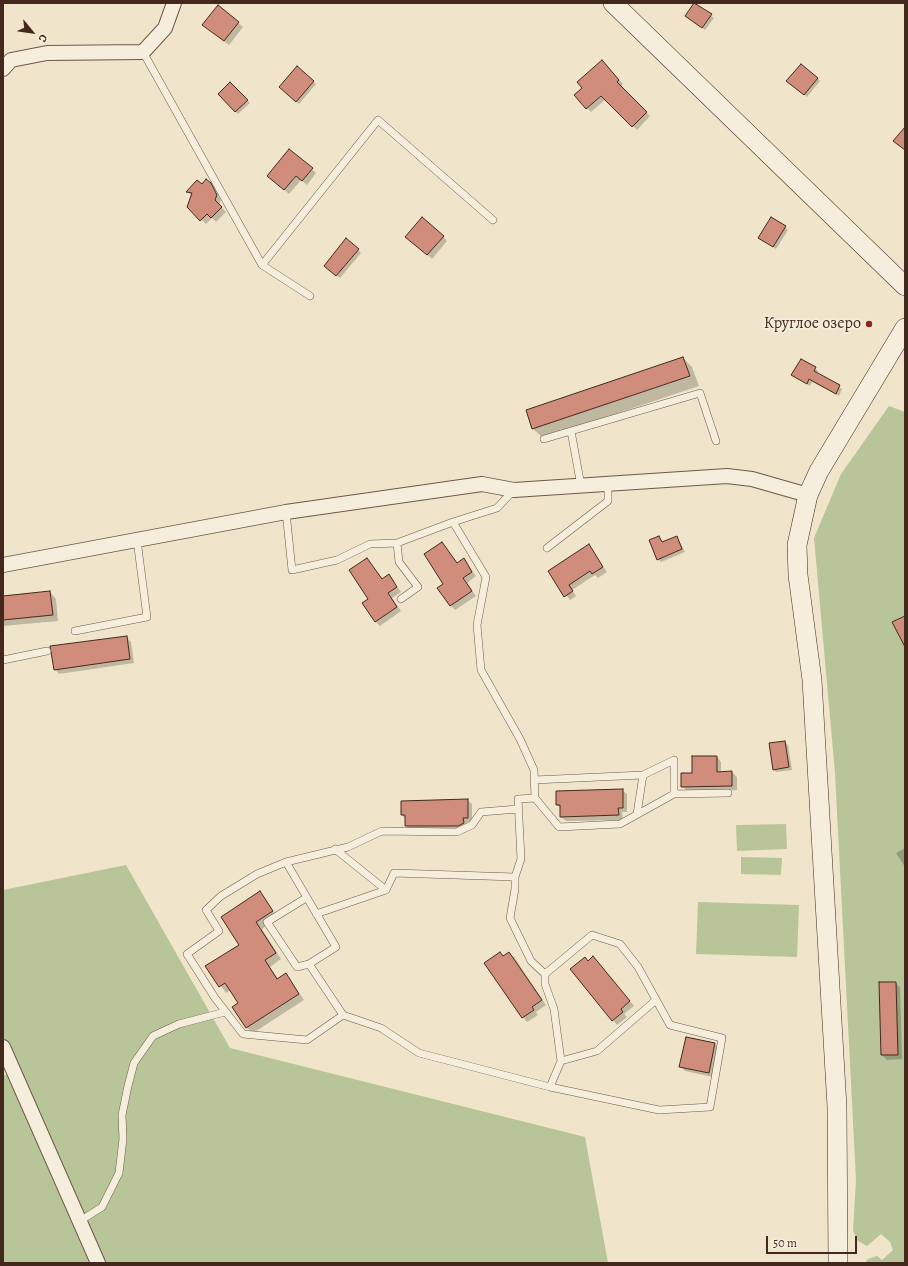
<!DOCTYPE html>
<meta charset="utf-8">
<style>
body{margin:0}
#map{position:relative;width:908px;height:1266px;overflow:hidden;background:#f0e5ca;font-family:Alegreya,serif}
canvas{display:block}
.frame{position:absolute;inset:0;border:4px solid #43291d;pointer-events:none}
.north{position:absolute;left:12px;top:12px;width:40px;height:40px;-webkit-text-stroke:3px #f5eedd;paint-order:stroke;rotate:119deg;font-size:11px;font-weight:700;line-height:16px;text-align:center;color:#43291d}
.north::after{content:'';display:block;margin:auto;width:14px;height:18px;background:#43291d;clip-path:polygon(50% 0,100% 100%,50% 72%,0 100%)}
.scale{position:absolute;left:766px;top:1236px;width:91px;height:18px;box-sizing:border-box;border:2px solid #43291d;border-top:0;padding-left:5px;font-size:12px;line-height:14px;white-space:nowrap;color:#43291d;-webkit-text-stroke:3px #f5eedd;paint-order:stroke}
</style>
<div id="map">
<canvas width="908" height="1266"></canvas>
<div class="frame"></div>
<div class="north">С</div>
<div class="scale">50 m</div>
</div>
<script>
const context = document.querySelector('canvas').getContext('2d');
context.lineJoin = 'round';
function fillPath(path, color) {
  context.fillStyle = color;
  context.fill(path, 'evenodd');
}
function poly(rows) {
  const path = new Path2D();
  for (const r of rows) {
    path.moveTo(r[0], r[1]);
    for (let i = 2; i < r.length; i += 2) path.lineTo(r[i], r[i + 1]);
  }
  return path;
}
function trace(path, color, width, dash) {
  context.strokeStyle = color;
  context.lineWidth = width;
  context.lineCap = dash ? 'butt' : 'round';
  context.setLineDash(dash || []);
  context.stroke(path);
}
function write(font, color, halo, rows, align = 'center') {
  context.font = font + ' Alegreya,serif';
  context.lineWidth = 3.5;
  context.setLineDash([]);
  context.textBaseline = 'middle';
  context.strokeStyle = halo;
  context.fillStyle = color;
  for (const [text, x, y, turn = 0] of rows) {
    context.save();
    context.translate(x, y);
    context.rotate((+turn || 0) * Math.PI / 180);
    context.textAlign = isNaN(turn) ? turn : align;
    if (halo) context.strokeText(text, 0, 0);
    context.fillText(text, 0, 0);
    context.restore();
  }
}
const green = poly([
 [889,406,905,412,905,1260,903,1263,865,1263,868,1259,877,1256,882,1260,893,1250,890,1242,881,1234,867,1246,858,1241,853,1231,856,1180,835,773,814,538,841,474],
 [786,824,787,849,737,851,736,825],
 [741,857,782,858,781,875,741,874],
 [126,865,230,1048,585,1137,608,1263,3,1263,3,1075,11,1074,3,1060,3,890],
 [698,902,799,905,797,957,696,954]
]);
const shadow = poly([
 [695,4,714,18,705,30,686,16],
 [238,23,243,27,229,45,208,29],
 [606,65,623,84,620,87,650,116,637,130,606,99,591,112,587,108],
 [297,68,316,84,299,104,283,90],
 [817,78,820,81,807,97,791,84],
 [230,83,250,103,238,114,219,94],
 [312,169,316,173,307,185,301,180,289,194,273,180],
 [210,184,221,200,219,205,226,212,216,222,212,218,206,224,188,207,192,196,188,192],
 [785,227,788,230,776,249,763,240],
 [443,236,447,241,432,259,411,241],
 [358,250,361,253,340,278,328,269],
 [683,358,692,367,699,386,543,438,533,429,527,410],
 [815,368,818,371,816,374,842,389,839,396,812,382,810,386,793,375],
 [659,537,663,543,677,537,685,552,661,562,658,559],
 [442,543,458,564,464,560,476,576,467,583,476,596,455,610,450,605,445,584],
 [588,546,607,572,598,578,595,575,572,590,576,596,570,600,549,572],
 [367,559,383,579,389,575,401,592,392,598,401,611,380,626,375,621,370,599],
 [50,592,56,599,58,621,3,626,3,597],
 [126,637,131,642,134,663,59,674,55,669],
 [785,742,788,745,792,770,776,772,774,769],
 [717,757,721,762,721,773,732,772,737,777,737,790,687,791,682,786,693,774],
 [622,790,627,794,627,812,622,812,623,820,566,821,561,817,561,808,557,805],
 [467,800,472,804,472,822,467,822,468,828,411,830,406,826,406,819,402,815],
 [905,848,905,867,896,853],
 [260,893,278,918,262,929,281,959,270,967,278,979,286,974,304,1000,253,1033,246,1027,239,1003,231,990,226,993,207,966,240,945],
 [500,953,504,957,509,953,514,957,546,1005,536,1012,538,1015,527,1022,523,1017],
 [593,957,634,1006,624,1014,627,1017,617,1025,613,1020,588,962],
 [880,983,895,983,900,987,902,1059,887,1060,882,1055],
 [715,1044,719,1048,713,1077,685,1071,681,1067]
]);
const building = poly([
 [694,3,712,14,702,28,685,16,694,3],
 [218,5,239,22,224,41,202,25,218,5],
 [602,60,619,80,617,82,647,112,632,127,601,96,586,109,574,95,582,88,577,82,602,60],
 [801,64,818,78,804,95,786,81,801,64],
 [297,66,314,81,296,102,279,87,297,66],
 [230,82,248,100,235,112,218,94,230,82],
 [905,127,905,150,893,141,905,127],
 [289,149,313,168,302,181,296,176,284,190,267,176,289,149],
 [206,179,211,183,217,195,215,200,222,207,211,218,207,214,200,221,187,207,192,193,186,192,197,180,202,184,206,179],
 [422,217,444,236,427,255,405,237,422,217],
 [771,217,786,226,773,247,758,238,771,217],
 [346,238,359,249,336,276,324,266,346,238],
 [683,357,690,376,532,429,526,410,683,357],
 [801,359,816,367,814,371,840,385,836,394,809,379,807,384,791,375,801,359],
 [659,536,662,542,677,536,682,549,657,560,649,540,659,536],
 [442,542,457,563,464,558,472,572,463,578,472,591,450,606,437,588,443,584,424,554,442,542],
 [589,544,603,567,592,574,590,571,569,585,573,591,564,597,548,571,589,544],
 [367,558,382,579,389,574,397,587,388,593,397,607,375,622,362,603,368,599,349,570,367,558],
 [50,591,53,615,3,620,3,596,50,591],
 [905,616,905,647,892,622,905,616],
 [127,636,130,659,54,670,50,646,127,636],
 [785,741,789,767,773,770,769,743,785,741],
 [692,756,717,756,717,772,732,771,732,786,681,787,681,773,692,773,692,756],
 [623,789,623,808,618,808,619,815,560,817,560,805,556,805,556,791,623,789],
 [468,799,468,818,463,818,464,823,458,826,405,826,405,815,401,815,401,801,468,799],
 [260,891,273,911,256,922,276,953,265,960,277,979,286,973,299,994,246,1028,232,1007,238,1003,225,983,219,987,205,966,239,945,221,917,260,891],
 [500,952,503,956,509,952,542,1000,532,1007,534,1010,522,1018,484,963,500,952],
 [593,956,630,1001,621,1009,623,1012,612,1021,570,969,585,957,588,961,593,956],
 [879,982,896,982,898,1055,881,1055,879,982],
 [686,1037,715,1043,709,1073,679,1067,686,1037]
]);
const lane = poly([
 [143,52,262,265,310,296],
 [262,265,378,120,493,220],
 [544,439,571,431],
 [581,486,571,431,700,393,716,441],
 [286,512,292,570,337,560,370,544,397,543,453,522],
 [397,543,399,562,418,587,401,599],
 [547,548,608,501,608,484],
 [75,631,147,617,137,540],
 [3,660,47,651],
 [534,780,643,775,674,760,674,794,728,793],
 [535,798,559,827,620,824,674,794],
 [637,814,643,775],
 [335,849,386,890],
 [286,862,336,947,309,964,343,1015,307,1040,243,1034,215,998,187,954,219,931,206,910,221,896,257,874,286,862,348,847,382,831,457,832,472,825,481,812,518,809],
 [306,898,267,922,297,967,309,964],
 [316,914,386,890,394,873,515,877],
 [545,974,545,984,554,1009,561,1061,550,1087],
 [343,1015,381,1028,419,1053,550,1087,659,1110,710,1107,722,1038,670,1025,638,967,620,944,592,935,545,974,531,961,510,918,515,889,515,877,521,859,518,799,535,798,534,770,520,739,481,670,477,625,486,577,453,522,497,508,514,490],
 [561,1061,597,1051,656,1000],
 [80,1221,102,1207,119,1173,123,1139,122,1115,128,1086,134,1063,153,1036,179,1024,225,1012]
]);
const street = poly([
 [3,69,11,60,47,53,143,52,165,28,174,3],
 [3,565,286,512,482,484,514,490,727,476,752,479,808,495],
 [3,1047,98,1263]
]);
const secondary = poly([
 [613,3,905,286],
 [838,1263,837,1107,812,680,798,575,797,545,808,495,819,471,905,328]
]);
const markers = [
 [869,324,4,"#8f2418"]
];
const poiNames = [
 ["Круглое озеро",861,324]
];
fillPath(green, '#b7c599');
fillPath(shadow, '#0003');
fillPath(building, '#d08d7b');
trace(building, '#43291d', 1);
trace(lane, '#6e5848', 8);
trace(street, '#6e5848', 16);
trace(secondary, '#43291d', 20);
trace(lane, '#f5eedd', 7);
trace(street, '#f5eedd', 14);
trace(secondary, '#f5eedd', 19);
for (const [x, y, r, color] of markers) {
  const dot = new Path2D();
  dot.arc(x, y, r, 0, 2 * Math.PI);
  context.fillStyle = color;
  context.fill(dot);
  trace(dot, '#f5eedd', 1.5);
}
write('16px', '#43291d', '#f5eedd', poiNames, 'right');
</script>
